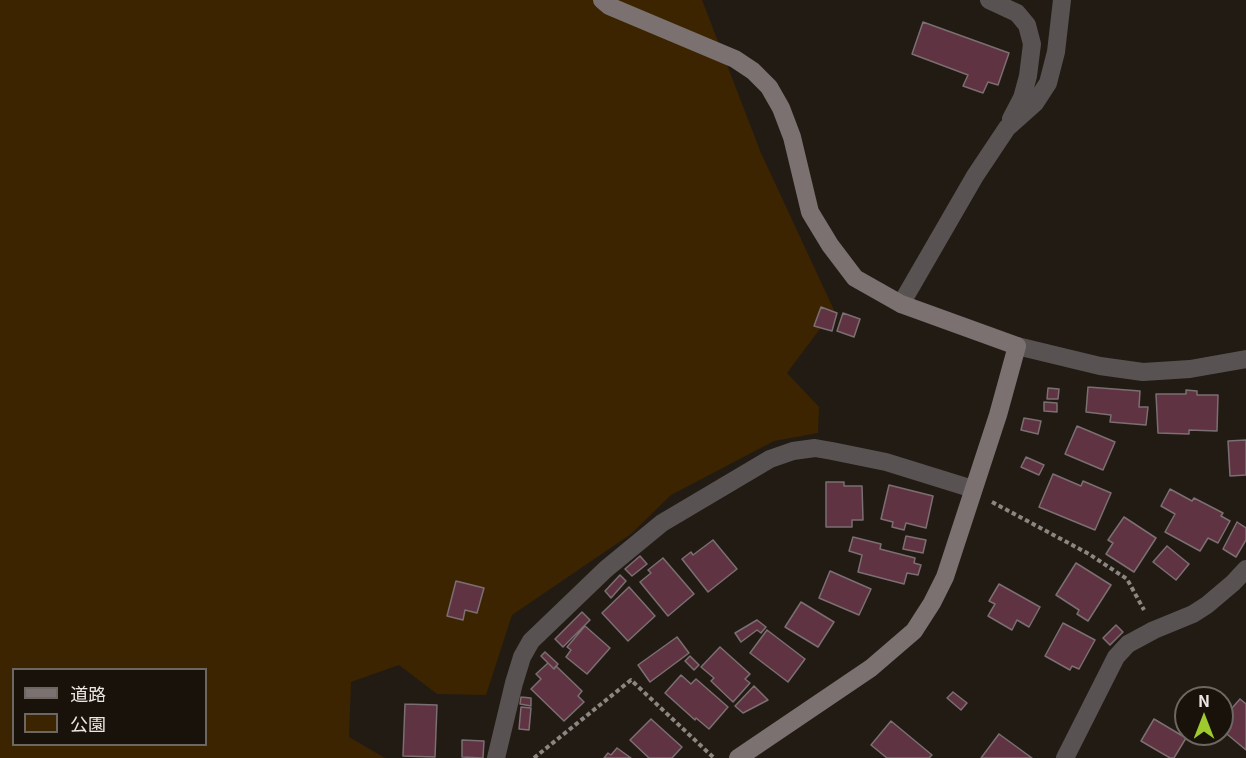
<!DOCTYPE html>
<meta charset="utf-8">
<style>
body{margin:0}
#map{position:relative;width:1246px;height:758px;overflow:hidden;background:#221b14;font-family:Georgia,"Noto Sans JP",serif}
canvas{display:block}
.legend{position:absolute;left:12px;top:668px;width:195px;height:78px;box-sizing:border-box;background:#18120b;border:2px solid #6d6761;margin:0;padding:8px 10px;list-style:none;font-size:18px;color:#ece7e2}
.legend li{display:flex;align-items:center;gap:12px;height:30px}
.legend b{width:30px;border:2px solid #6d6761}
.north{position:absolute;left:1174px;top:686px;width:60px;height:60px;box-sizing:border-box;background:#18120b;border:2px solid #6d6761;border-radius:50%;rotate:0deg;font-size:16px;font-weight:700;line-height:24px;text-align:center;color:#ece7e2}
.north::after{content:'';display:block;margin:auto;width:21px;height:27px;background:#9fca2d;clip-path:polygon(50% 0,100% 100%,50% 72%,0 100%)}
</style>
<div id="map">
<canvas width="1246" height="758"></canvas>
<ul class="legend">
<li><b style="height:8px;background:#7a7170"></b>道路</li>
<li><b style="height:16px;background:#3c2400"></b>公園</li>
</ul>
<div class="north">N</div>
</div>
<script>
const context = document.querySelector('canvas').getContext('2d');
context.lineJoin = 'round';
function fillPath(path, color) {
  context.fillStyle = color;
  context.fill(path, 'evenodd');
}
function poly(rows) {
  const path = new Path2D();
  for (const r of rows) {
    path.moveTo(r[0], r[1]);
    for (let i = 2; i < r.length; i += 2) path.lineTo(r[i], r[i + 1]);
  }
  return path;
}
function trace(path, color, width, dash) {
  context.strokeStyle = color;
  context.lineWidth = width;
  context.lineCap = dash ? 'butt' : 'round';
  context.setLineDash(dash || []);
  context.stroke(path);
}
const green = poly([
 [0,0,702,0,761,153,834,310,787,373,819,407,818,433,774,441,671,495,631,534,512,615,486,695,437,694,399,665,351,682,349,737,385,758,0,758],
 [14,670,206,670,206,744,14,744]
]);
const building = poly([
 [923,22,1009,53,998,85,988,82,983,93,963,86,968,75,912,54,923,22],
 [821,307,837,313,832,331,814,326,821,307],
 [843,313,860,319,854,337,837,331,843,313],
 [1088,387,1140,391,1139,407,1148,407,1146,425,1110,422,1111,415,1086,412,1088,387],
 [1048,388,1059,389,1058,399,1047,399,1048,388],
 [1186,390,1197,391,1197,395,1218,395,1217,431,1189,430,1189,434,1158,433,1156,394,1186,394,1186,390],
 [1044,402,1057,403,1057,412,1044,411,1044,402],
 [1024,418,1041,421,1038,434,1021,430,1024,418],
 [1077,426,1115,442,1103,470,1065,454,1077,426],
 [1246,440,1246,475,1230,476,1228,441,1246,440],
 [1026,457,1044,465,1039,475,1021,467,1026,457],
 [1053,474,1081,486,1083,481,1111,493,1095,530,1039,507,1053,474],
 [826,482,844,482,844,486,862,486,863,520,852,520,852,527,826,527,826,482],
 [889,485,933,496,926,528,906,523,904,530,892,527,893,522,881,519,889,485],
 [1170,489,1192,501,1194,498,1223,513,1221,516,1230,521,1218,543,1208,538,1200,551,1165,532,1175,514,1161,506,1170,489],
 [1124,517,1156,538,1134,572,1106,554,1113,543,1108,540,1124,517],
 [1237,522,1246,528,1246,540,1236,557,1223,549,1237,522],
 [906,536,926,540,923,553,903,549,906,536],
 [853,537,881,544,880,549,915,558,914,563,921,565,918,575,907,573,904,584,858,572,862,555,849,551,853,537],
 [713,540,737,569,708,592,682,559,691,552,693,555,713,540],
 [1167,546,1189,564,1176,580,1153,562,1167,546],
 [640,556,647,564,632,576,625,569,640,556],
 [663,558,694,594,668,616,640,582,651,573,648,570,663,558],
 [1076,563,1111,585,1088,621,1077,614,1079,610,1056,595,1076,563],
 [830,571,871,589,859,615,819,598,830,571],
 [620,575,626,581,611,598,605,591,620,575],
 [456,581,484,588,477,613,465,610,463,620,447,616,456,581],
 [999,584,1040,607,1029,627,1017,620,1012,630,988,616,995,604,989,601,999,584],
 [629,587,655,616,628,641,602,613,629,587],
 [801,602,834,622,818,647,785,627,801,602],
 [582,612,590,620,563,647,555,639,582,612],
 [757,620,766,627,761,633,757,630,741,642,735,633,757,620],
 [1063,623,1095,640,1079,669,1072,666,1070,670,1045,656,1063,623],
 [1116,625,1123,632,1110,645,1103,638,1116,625],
 [585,626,610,648,587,674,566,657,571,650,567,647,585,626],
 [767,630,805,659,788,682,750,653,767,630],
 [677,637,689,653,650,682,638,665,677,637],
 [720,647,750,674,745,679,750,683,733,702,711,681,714,678,701,667,720,647],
 [545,652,558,664,554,669,541,656,545,652],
 [690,656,699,665,694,670,685,661,690,656],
 [548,663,554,669,556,666,582,691,578,696,584,702,564,721,531,689,541,679,536,674,548,663],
 [681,675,691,684,696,679,728,707,709,729,696,718,695,720,665,693,681,675],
 [754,686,768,700,743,713,735,706,754,686],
 [953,692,967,703,961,710,947,698,953,692],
 [521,697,531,698,531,706,520,704,521,697],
 [1240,699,1246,704,1246,750,1222,730,1222,709,1227,704,1232,708,1240,699],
 [405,704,437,705,435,757,403,756,405,704],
 [521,707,531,708,529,730,519,729,521,707],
 [651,719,682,747,672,758,649,758,630,740,651,719],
 [1154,719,1186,738,1174,758,1170,758,1141,741,1154,719],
 [891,721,932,755,929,758,887,758,871,745,891,721],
 [999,734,1032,758,981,758,999,734],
 [462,740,484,741,483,758,462,757,462,740],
 [617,748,631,758,604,758,608,753,611,755,617,748]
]);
const path = poly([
 [992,502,1089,554,1127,579,1144,610],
 [534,758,631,680,714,758]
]);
const street = poly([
 [989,0,1017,13,1027,25,1032,44,1028,76,1022,98,1011,119],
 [901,304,975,176,1007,128,1035,103,1048,83,1056,52,1062,0],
 [1017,346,1100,366,1143,372,1190,369,1246,359],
 [496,758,514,683,522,657,531,641,606,569,662,523,770,459,793,451,815,448,832,451,886,462,973,489],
 [1065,758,1116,657,1128,644,1154,630,1193,614,1207,605,1233,583,1246,569]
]);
const secondary = poly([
 [602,0,609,6,735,59,753,71,769,87,781,108,792,137,810,212,830,245,855,278,901,304,1017,346,998,415,945,577,932,603,914,631,871,668,738,758]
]);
fillPath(green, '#3c2400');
fillPath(building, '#5f3342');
trace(building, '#7b6f72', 1.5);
trace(path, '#8c8680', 4, [4.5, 3]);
trace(street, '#585352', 18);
trace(secondary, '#7a7170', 18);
</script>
